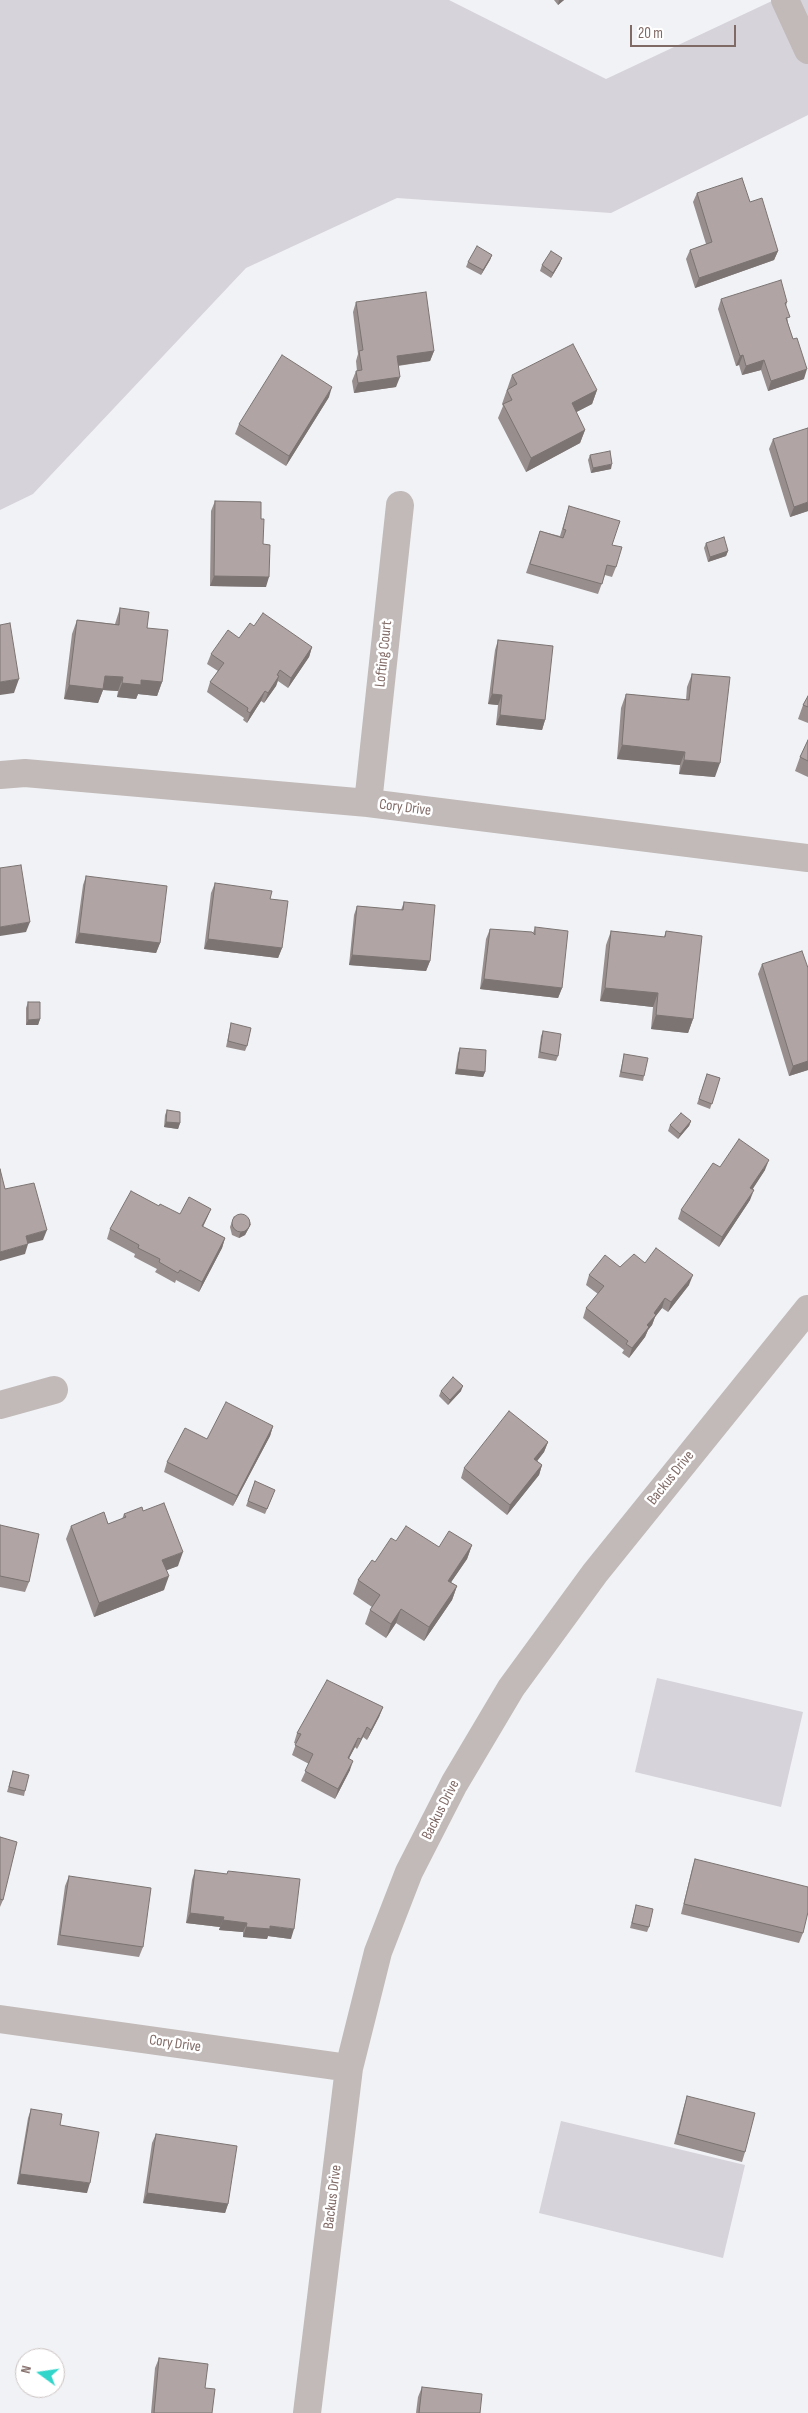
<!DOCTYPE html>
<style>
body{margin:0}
#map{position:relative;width:808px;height:2413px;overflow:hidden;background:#f1f2f5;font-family:"Sofia Sans Condensed",sans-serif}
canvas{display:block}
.north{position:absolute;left:15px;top:2348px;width:50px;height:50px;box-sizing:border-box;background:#fff;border:1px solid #ccc3c2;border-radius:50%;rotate:284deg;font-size:14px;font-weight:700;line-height:20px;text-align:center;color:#806a66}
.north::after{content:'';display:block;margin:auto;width:18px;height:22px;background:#31d5ca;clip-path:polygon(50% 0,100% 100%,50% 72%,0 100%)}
.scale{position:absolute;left:630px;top:25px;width:106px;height:22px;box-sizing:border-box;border:2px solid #806a66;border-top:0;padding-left:6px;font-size:15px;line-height:18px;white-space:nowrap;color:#806a66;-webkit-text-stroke:4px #fff;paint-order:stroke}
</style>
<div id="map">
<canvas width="808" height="2413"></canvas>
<div class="north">N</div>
<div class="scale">20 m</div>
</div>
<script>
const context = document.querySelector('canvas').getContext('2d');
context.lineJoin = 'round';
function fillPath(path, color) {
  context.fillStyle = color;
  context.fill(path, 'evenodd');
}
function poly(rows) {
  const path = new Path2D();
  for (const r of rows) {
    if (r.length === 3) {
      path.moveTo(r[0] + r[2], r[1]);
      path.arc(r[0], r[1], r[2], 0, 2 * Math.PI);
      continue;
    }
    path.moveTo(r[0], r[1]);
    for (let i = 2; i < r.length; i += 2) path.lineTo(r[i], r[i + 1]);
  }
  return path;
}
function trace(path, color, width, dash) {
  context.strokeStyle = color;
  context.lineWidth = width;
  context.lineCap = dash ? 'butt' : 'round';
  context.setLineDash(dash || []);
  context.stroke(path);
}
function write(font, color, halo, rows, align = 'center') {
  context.font = font + ' "Sofia Sans Condensed",sans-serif';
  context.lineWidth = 5;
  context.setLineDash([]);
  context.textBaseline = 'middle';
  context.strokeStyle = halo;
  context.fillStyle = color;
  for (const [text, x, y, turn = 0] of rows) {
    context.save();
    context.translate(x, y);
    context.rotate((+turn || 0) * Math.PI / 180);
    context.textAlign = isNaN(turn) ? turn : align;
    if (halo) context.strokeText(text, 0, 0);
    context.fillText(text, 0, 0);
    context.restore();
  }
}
const green = poly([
 [0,0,449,0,606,79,774,0,808,0,808,115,611,213,397,198,246,268,33,494,0,510],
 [657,1678,803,1712,781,1807,635,1772],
 [561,2121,745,2165,723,2258,539,2213]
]);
const street = poly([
 [785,0,808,50],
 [0,775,25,773,368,803,808,858],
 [368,803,400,505],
 [0,1405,54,1390],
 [0,2019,349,2068],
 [307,2413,349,2068,378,1952,409,1872,454,1784,511,1688,595,1573,808,1309]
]);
const wall = poly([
 [554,0,564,0,558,5],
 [697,193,750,202,778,251,774,260,695,288,686,259,690,250,706,244,693,202],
 [492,255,490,260,481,275,466,267,468,262],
 [560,263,551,278,540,271,542,265],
 [721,299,787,302,786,306,788,323,804,379,768,391,761,370,742,375,739,365,736,366,718,309],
 [356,302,434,351,430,361,398,366,396,387,354,393,352,381,356,371,357,371,356,361,358,354,353,312],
 [512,375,597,390,592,404,576,412,585,430,580,443,526,472,498,418,503,406,502,404],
 [329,397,286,466,235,434,239,424],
 [773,439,808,511,790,517,769,449],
 [590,455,611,469,591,473,588,460],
 [215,501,261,519,266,587,210,586,211,511],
 [569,506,612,545,616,567,612,577,605,575,598,594,526,573,540,531,560,536],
 [706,543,728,551,726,556,708,562,704,548],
 [120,608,147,628,162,682,157,696,138,694,136,699,117,697,118,691,103,690,98,703,64,699,72,634,77,620,115,624],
 [254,626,312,647,309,657,288,688,278,681,276,686,264,703,261,701,247,723,243,720,244,718,207,692,210,682,218,671,207,664,211,654,239,638],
 [498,640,545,720,542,730,496,725,498,705,488,704,495,650],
 [692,674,715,777,679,774,680,765,617,759,621,708,626,694,686,700,687,687],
 [808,696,808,723,798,719,803,705],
 [808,740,808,777,795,771,800,757],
 [86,876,160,943,156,953,75,943,83,885],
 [215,883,282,948,278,958,204,949,211,893],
 [404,902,430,961,426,971,349,965,354,915,357,906,401,910],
 [535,927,562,988,558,998,480,989,486,939,490,929,533,933],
 [611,931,664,937,666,931,693,1019,688,1033,651,1029,653,1007,600,1001,606,945],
 [762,964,808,968,808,1070,789,1076,758,974],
 [28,1002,40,1019,38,1025,26,1025,26,1008],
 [231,1023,247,1046,245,1051,226,1047],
 [543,1031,558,1056,556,1061,538,1058,541,1036],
 [460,1048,485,1072,483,1077,455,1074,458,1053],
 [624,1054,644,1076,643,1081,619,1077,623,1059],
 [707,1074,720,1078,710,1109,697,1104],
 [167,1110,180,1123,178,1129,164,1127,165,1115],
 [691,1121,689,1126,678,1139,668,1131,670,1125],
 [720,1167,765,1170,752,1189,750,1200,719,1247,678,1219,681,1210],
 [159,1206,180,1214,211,1209,203,1227,225,1238,222,1248,199,1292,176,1280,175,1283,155,1272,157,1269,134,1257,135,1254,107,1239,110,1229],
 [234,1216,251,1224,245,1235,239,1238,232,1235,230,1227],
 [645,1263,689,1285,668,1312,662,1308,655,1317,652,1325,648,1330,645,1337,629,1358,622,1353,624,1350,583,1318,586,1308,598,1294,586,1285,589,1275,620,1267],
 [441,1391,461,1391,448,1405,439,1396],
 [273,1426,270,1436,233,1506,164,1472,167,1462,207,1439],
 [548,1442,544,1452,537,1461,542,1465,539,1475,507,1515,461,1478,464,1468],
 [255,1481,273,1495,265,1514,246,1506],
 [143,1511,178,1566,166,1570,164,1590,94,1617,66,1539,71,1526,108,1524,122,1519,124,1514],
 [0,1525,29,1582,25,1592,0,1587],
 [396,1541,439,1547,472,1545,467,1559,451,1582,457,1586,452,1600,424,1641,396,1623,386,1638,365,1624,370,1610,372,1607,353,1594,358,1580],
 [383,1707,379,1717,367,1740,363,1737,357,1749,355,1747,349,1758,350,1770,335,1799,301,1781,309,1764,292,1755,296,1744,294,1743,297,1733],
 [13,1771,25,1791,24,1796,7,1792],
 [0,1837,3,1900,0,1907],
 [695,1859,803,1933,799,1943,681,1914,692,1869],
 [195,1870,291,1939,268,1936,267,1939,243,1937,243,1932,219,1930,220,1927,186,1923,192,1880],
 [69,1876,143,1947,139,1957,57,1945,65,1886],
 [636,1905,649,1927,647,1932,630,1928],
 [687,2096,745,2152,742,2162,674,2144,684,2106],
 [31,2109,60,2125,87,2193,17,2184,28,2118],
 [156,2134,228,2204,225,2213,143,2203,152,2143],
 [159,2358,212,2413,151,2413,155,2368],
 [422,2387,480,2413,416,2413,418,2397]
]);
const shadedWall = poly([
 [559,0,564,0,558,5],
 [778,251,774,260,695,288,699,278],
 [492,255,490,260,481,275,483,270],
 [562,258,560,263,551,278,553,273],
 [434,351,430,361,394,366,397,356],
 [743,355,739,365,736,366,740,356],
 [764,360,761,370,742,375,746,366],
 [807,369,804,379,768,391,771,381],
 [400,377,396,387,354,393,358,383],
 [332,387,329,397,286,466,289,456],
 [597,390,592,404,567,417,572,403],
 [585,430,580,443,526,472,531,458],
 [612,464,611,469,591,473,593,468],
 [808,502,808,511,790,517,794,507],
 [728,551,726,556,708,562,710,557],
 [214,576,269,577,266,587,210,586],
 [312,647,309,657,288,688,291,678],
 [105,676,123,677,118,691,103,690,98,703,64,699,69,685],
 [279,676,276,686,264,703,268,693],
 [19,679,14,693,0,695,0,682],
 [141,680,162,682,157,696,138,694,136,699,117,697,122,683],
 [265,691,261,701,247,723,250,713],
 [492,694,502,695,498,705,488,704],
 [500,715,545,720,542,730,496,725],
 [622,745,685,752,680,765,617,759],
 [684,760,720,763,715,777,679,774],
 [30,922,26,932,0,936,0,927],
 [79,933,160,943,156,953,75,943],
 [208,939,282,948,278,958,204,949],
 [352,955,430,961,426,971,349,965],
 [484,979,562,988,558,998,480,989],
 [605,988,658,993,653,1007,600,1001],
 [656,1015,693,1019,688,1033,651,1029],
 [40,1019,38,1025,26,1025,28,1020],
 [808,1061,808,1070,789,1076,793,1066],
 [457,1069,485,1072,483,1077,455,1074],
 [691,1121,689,1126,678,1139,680,1134],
 [166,1122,180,1123,178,1129,164,1127],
 [769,1160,765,1170,747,1198,750,1188],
 [754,1190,750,1200,719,1247,722,1237],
 [211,1209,207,1218,198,1236,202,1226],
 [251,1224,245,1235,239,1238,240,1233],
 [47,1230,43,1240,23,1245,26,1236],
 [225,1238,222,1248,199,1292,202,1282],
 [28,1244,25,1254,0,1261,0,1252],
 [693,1275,689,1285,668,1312,671,1302],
 [665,1298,662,1308,655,1317,652,1325,648,1330,645,1337,629,1358,632,1348,647,1325,654,1313],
 [463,1386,461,1391,448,1405,450,1400],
 [273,1426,270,1436,233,1506,237,1496],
 [548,1442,544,1452,531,1469,534,1459],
 [542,1465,539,1475,507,1515,510,1505],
 [472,1545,467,1559,443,1594,448,1581],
 [183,1552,178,1566,157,1574,162,1560],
 [169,1576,164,1590,94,1617,99,1603],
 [457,1586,452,1600,424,1641,429,1627],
 [401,1609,396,1623,386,1638,391,1624],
 [383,1707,379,1717,367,1740,371,1730],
 [367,1727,363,1737,357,1749,361,1739],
 [358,1738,355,1747,344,1768,348,1758],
 [353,1761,350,1770,335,1799,338,1789],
 [190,1913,224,1917,220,1927,186,1923],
 [223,1920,247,1923,243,1932,219,1930],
 [270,1926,294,1929,291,1939,268,1936,267,1939,243,1937,246,1927],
 [20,2174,90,2183,87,2193,17,2184],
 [147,2193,228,2204,225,2213,143,2203]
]);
const building = poly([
 [742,178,750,202,762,198,778,251,699,278,690,250,712,242,697,193,742,178],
 [477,246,492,255,483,270,468,262,477,246],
 [551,251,562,258,553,273,542,265,551,251],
 [781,280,787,302,785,303,790,317,786,318,793,339,797,338,807,369,771,381,764,360,746,366,743,355,740,356,721,299,781,280],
 [426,292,434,351,397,356,400,377,358,383,356,371,362,370,359,351,363,350,356,302,426,292],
 [573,344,597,390,572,403,585,430,531,458,503,404,512,400,507,390,517,384,512,375,573,344],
 [282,355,332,387,289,456,239,424,282,355],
 [808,428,808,502,794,507,773,439,808,428],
 [610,451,612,464,593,468,590,455,610,451],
 [215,501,261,502,261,519,264,519,263,544,270,545,269,577,214,576,215,501],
 [569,506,620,521,612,545,622,547,616,567,607,565,602,584,530,564,540,531,563,538,566,530,563,529,569,506],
 [724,537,728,551,710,557,706,543,724,537],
 [120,608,149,612,147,628,168,630,162,682,141,680,141,685,122,683,123,677,105,676,103,689,69,685,77,620,119,625,120,608],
 [263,613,312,647,291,678,280,670,277,675,279,676,268,693,265,691,250,713,247,711,248,708,210,682,224,663,211,654,228,630,239,638,250,623,254,626,263,613],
 [10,623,19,679,0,682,0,625,10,623],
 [498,640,553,646,545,720,500,715,502,695,492,694,498,640],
 [692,674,730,677,720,763,684,760,685,752,622,745,626,694,689,700,692,674],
 [808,696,808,707,803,705,808,696],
 [808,740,808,761,800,757,808,740],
 [21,865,30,922,0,927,0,868,21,865],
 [86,876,167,886,160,943,79,933,86,876],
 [215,883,272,891,270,899,288,901,282,948,208,939,215,883],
 [404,902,435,905,430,961,352,955,357,906,403,910,404,902],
 [535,927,568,931,562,988,484,979,490,929,532,932,535,935,535,927],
 [611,931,665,937,666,931,702,936,693,1019,656,1015,658,993,605,988,611,931],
 [802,951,808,968,808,1061,793,1066,762,964,802,951],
 [28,1002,40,1002,40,1019,28,1020,28,1002],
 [231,1023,251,1028,247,1046,228,1041,231,1023],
 [543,1031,561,1034,558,1056,540,1052,543,1031],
 [460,1048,486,1050,485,1072,457,1069,460,1048],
 [624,1054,648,1058,644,1076,621,1072,624,1054],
 [707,1074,720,1078,712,1104,699,1099,707,1074],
 [167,1110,180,1112,180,1123,166,1122,167,1110],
 [681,1113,691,1121,680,1134,670,1125,681,1113],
 [739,1139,769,1160,750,1188,754,1190,722,1237,681,1210,713,1163,720,1167,739,1139],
 [0,1169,5,1189,34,1183,47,1230,26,1236,28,1244,0,1252,0,1169],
 [131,1191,159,1206,160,1204,180,1214,189,1197,211,1209,202,1226,225,1238,202,1282,180,1270,178,1273,159,1262,160,1259,138,1248,139,1245,110,1229,131,1191],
 [241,1223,9],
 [656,1248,693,1275,671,1302,665,1298,654,1313,656,1315,647,1325,649,1327,632,1348,626,1344,628,1341,586,1308,604,1286,589,1275,605,1255,620,1267,634,1254,645,1263,656,1248],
 [453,1377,463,1386,450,1400,441,1391,453,1377],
 [226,1402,273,1426,237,1496,167,1462,185,1428,207,1439,226,1402],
 [509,1411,548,1442,534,1459,542,1465,510,1505,464,1468,509,1411],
 [255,1481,275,1490,267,1509,248,1501,255,1481],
 [164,1503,183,1552,162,1560,169,1576,99,1603,71,1526,104,1512,108,1524,126,1517,124,1514,142,1507,143,1511,164,1503],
 [0,1525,39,1534,29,1582,0,1576,0,1525],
 [406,1526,439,1547,449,1531,472,1545,448,1581,457,1586,429,1627,401,1609,391,1624,370,1610,380,1595,358,1580,372,1560,375,1562,391,1538,396,1541,406,1526],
 [327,1680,383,1707,371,1730,367,1727,361,1739,358,1738,348,1758,353,1761,338,1789,305,1771,313,1754,295,1745,301,1734,297,1733,327,1680],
 [13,1771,29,1775,25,1791,9,1787,13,1771],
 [0,1837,17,1842,3,1900,0,1899,0,1837],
 [695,1859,808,1887,808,1912,803,1933,684,1904,695,1859],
 [195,1870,227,1874,228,1871,300,1879,294,1929,270,1926,270,1929,246,1927,247,1923,223,1920,224,1917,190,1913,195,1870],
 [69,1876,151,1888,143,1947,60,1935,69,1876],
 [636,1905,653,1909,649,1927,632,1923,636,1905],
 [687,2096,755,2113,745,2152,678,2134,687,2096],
 [31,2109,62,2114,60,2125,99,2132,90,2183,20,2174,31,2109],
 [156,2134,237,2146,228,2204,147,2193,156,2134],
 [159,2358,208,2364,205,2388,215,2389,212,2413,154,2413,159,2358],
 [422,2387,482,2394,480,2413,419,2413,422,2387]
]);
const streetNames = [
 ["Lofting Court",384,654,-84],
 ["Cory Drive",405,808,7],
 ["Backus Drive",671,1478,-51],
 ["Backus Drive",441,1810,-63],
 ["Cory Drive",175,2044,8],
 ["Backus Drive",333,2197,-83]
];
fillPath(green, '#d6d3db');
trace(street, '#c1bab9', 28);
fillPath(wall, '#978e8d');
fillPath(shadedWall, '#7b7473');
fillPath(building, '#b0a5a4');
trace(building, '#7b7473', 1);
write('15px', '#806a66', '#fff', streetNames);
</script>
